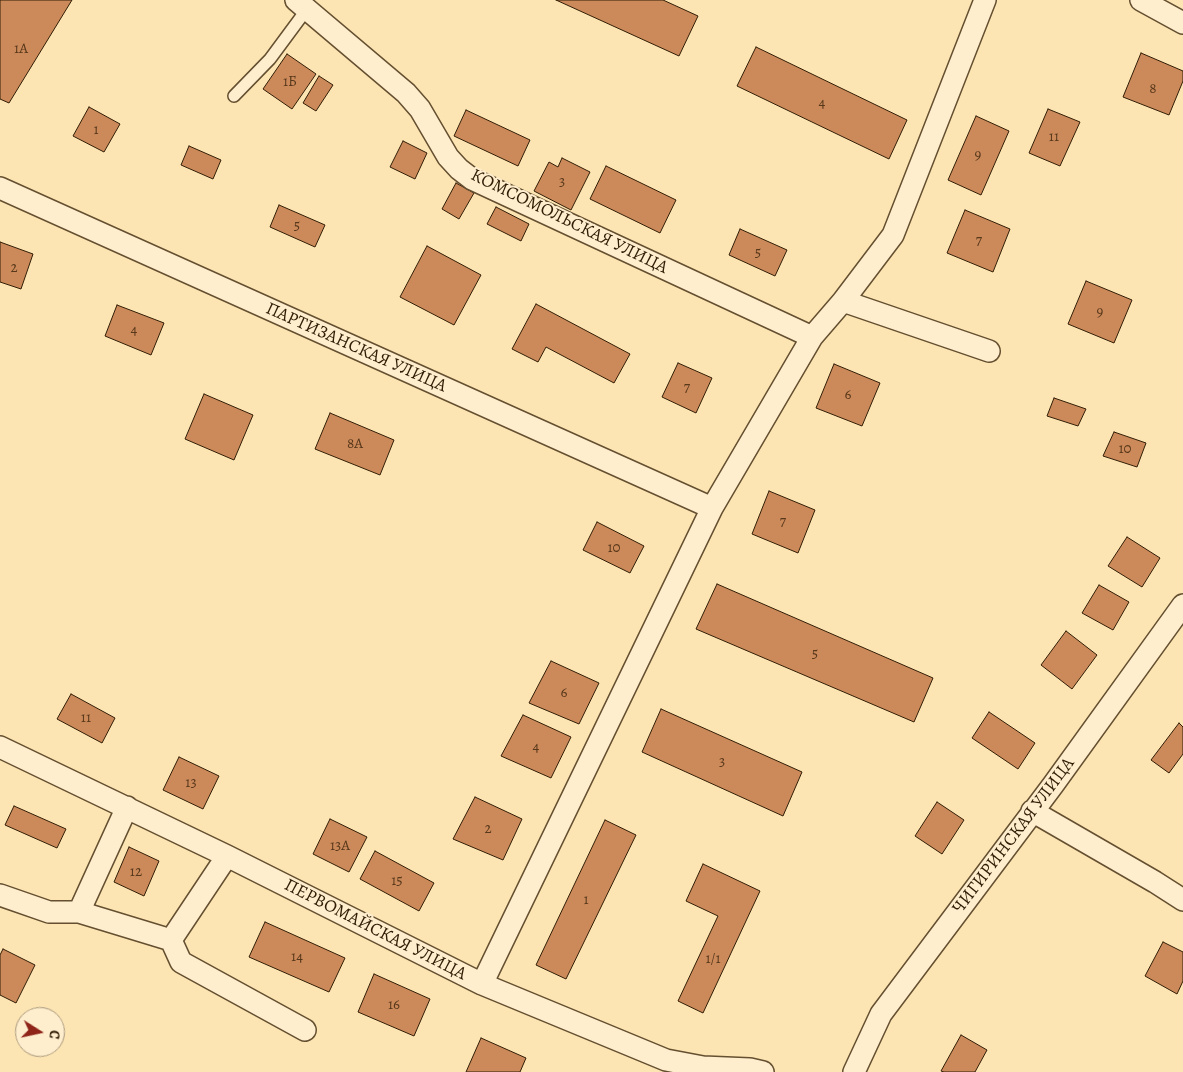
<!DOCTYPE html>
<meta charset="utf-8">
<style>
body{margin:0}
#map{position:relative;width:1183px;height:1072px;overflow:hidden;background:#fde5b3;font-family:Alegreya,serif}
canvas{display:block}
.north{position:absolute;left:15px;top:1007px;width:50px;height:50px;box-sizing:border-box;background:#feeece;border:1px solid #ac9a7e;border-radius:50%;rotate:100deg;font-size:14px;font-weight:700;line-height:20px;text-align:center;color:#311d05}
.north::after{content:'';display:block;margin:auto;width:18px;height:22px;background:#8f2418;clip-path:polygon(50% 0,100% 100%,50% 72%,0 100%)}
</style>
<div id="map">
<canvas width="1183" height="1072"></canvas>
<div class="north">С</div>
</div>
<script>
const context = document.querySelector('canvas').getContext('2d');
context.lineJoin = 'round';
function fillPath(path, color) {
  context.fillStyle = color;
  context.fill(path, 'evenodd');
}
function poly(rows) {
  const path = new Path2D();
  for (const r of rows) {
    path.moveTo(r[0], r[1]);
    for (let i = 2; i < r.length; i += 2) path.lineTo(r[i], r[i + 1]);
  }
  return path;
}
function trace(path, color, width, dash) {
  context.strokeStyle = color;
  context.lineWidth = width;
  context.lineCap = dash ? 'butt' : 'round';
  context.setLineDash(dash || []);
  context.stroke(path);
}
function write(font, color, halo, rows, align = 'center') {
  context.font = font + ' Alegreya,serif';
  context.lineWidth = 4;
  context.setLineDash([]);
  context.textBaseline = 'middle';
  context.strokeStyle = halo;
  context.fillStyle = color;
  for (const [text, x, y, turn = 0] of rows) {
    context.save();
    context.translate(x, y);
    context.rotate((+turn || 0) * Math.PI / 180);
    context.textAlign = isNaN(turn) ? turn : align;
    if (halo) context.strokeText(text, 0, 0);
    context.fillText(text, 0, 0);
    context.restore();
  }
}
const building = poly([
 [0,0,72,0,9,103,0,99,0,0],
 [556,0,663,0,698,16,679,56,556,0],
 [756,47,907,120,889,159,737,86,756,47],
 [1141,53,1183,71,1183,81,1169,115,1123,97,1141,53],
 [287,54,316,74,292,109,263,89,287,54],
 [319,76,333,85,316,111,303,103,319,76],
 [89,107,120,124,104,152,73,136,89,107],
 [1048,109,1080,122,1060,166,1029,153,1048,109],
 [466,110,530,140,518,166,454,136,466,110],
 [976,116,1009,131,981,195,948,180,976,116],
 [403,141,427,153,415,179,390,167,403,141],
 [189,146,221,160,213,179,181,165,189,146],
 [562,158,590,172,571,210,534,191,549,162,558,167,562,158],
 [606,166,676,200,660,233,590,199,606,166],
 [456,183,474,193,459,219,442,209,456,183],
 [279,205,325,225,315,247,270,227,279,205],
 [496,207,529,224,521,241,487,224,496,207],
 [965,210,1010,229,993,272,947,253,965,210],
 [740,229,787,250,775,276,729,255,740,229],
 [0,242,33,254,21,289,0,282,0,242],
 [427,246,481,275,454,325,400,297,427,246],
 [1086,281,1132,300,1114,343,1068,324,1086,281],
 [536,304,630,354,614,383,546,347,538,362,512,349,536,304],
 [117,305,164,323,151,355,105,336,117,305],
 [678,363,712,378,696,413,662,397,678,363],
 [834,364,880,383,862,426,816,408,834,364],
 [204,394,253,415,234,460,185,439,204,394],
 [1054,398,1086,409,1078,426,1047,416,1054,398],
 [330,413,394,440,380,475,315,449,330,413],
 [1114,432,1146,443,1137,467,1103,456,1114,432],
 [769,491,815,510,798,553,752,534,769,491],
 [597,522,644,546,630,573,583,550,597,522],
 [1127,537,1160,558,1142,587,1108,566,1127,537],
 [717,584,933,678,914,722,696,629,717,584],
 [1099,585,1129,602,1113,630,1082,613,1099,585],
 [1066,631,1097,655,1072,689,1041,665,1066,631],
 [551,661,599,683,579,724,529,703,551,661],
 [71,694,115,718,102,743,57,719,71,694],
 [661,709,802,772,783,816,642,752,661,709],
 [989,712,1035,743,1018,769,972,738,989,712],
 [523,715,571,737,551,778,501,756,523,715],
 [1179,723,1183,727,1183,754,1169,773,1151,760,1179,723],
 [179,757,219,776,203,809,163,790,179,757],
 [475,797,522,819,503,860,453,839,475,797],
 [937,802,964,820,942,854,915,836,937,802],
 [14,806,66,829,57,848,5,825,14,806],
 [330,819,367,837,349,872,313,854,330,819],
 [605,820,636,835,566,979,536,965,605,820],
 [129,847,159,861,144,896,114,882,129,847],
 [375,851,434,883,419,911,360,879,375,851],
 [703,864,760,891,703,1013,678,1001,718,916,686,901,703,864],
 [265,922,345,958,329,992,249,957,265,922],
 [1163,942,1183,952,1183,981,1177,994,1145,976,1163,942],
 [3,949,35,965,16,1003,0,995,0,955,3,949],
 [374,974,430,999,414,1036,358,1012,374,974],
 [961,1035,987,1050,975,1072,944,1072,941,1071,961,1035],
 [481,1038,526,1058,520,1072,466,1072,481,1038]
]);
const service = poly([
 [234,96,270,59,307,9]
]);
const minor = poly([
 [296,0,406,93,420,109,448,157,459,169,472,179,812,337],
 [1141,0,1183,23],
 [0,188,712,508],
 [843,301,989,351],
 [0,747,227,856,482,984,666,1060,703,1067,750,1069,763,1072],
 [1032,811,1155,882,1183,900],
 [0,895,49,912,79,912,171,940,181,962,305,1030],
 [79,912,127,807],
 [171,940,227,856],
 [482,984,712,508,812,337,843,301,893,235,985,0],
 [854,1072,881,1014,1053,785,1183,605]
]);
const numberNames = [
 ["1А",21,49],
 ["1Б",290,82],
 ["8",1153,89],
 ["4",822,103],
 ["1",96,130],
 ["11",1054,137],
 ["9",978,155],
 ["3",562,182],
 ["5",297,226],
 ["7",979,241],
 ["5",758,253],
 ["2",14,268],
 ["9",1100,312],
 ["4",134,330],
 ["7",687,388],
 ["6",848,395],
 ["8А",355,444],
 ["10",1125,449],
 ["7",783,522],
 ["10",614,548],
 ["5",815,654],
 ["6",564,693],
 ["11",86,718],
 ["4",536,747],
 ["3",722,762],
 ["13",191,783],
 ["2",488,829],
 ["13А",340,846],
 ["12",136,872],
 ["15",397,881],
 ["1",586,900],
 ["14",297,957],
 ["1/1",713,959],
 ["16",394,1005]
];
const streetNames = [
 ["КОМСОМОЛЬСКАЯ УЛИЦА",569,222,26],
 ["ПАРТИЗАНСКАЯ УЛИЦА",356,348,24],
 ["ЧИГИРИНСКАЯ УЛИЦА",1014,836,-53],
 ["ПЕРВОМАЙСКАЯ УЛИЦА",375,930,27]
];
fillPath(building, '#cc8a5b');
trace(building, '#311d05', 1);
trace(service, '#644f30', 14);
trace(minor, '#644f30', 24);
trace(service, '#feeece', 11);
trace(minor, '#feeece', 21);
write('15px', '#58381a', null, numberNames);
write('18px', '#311d05', '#feeece', streetNames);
</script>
